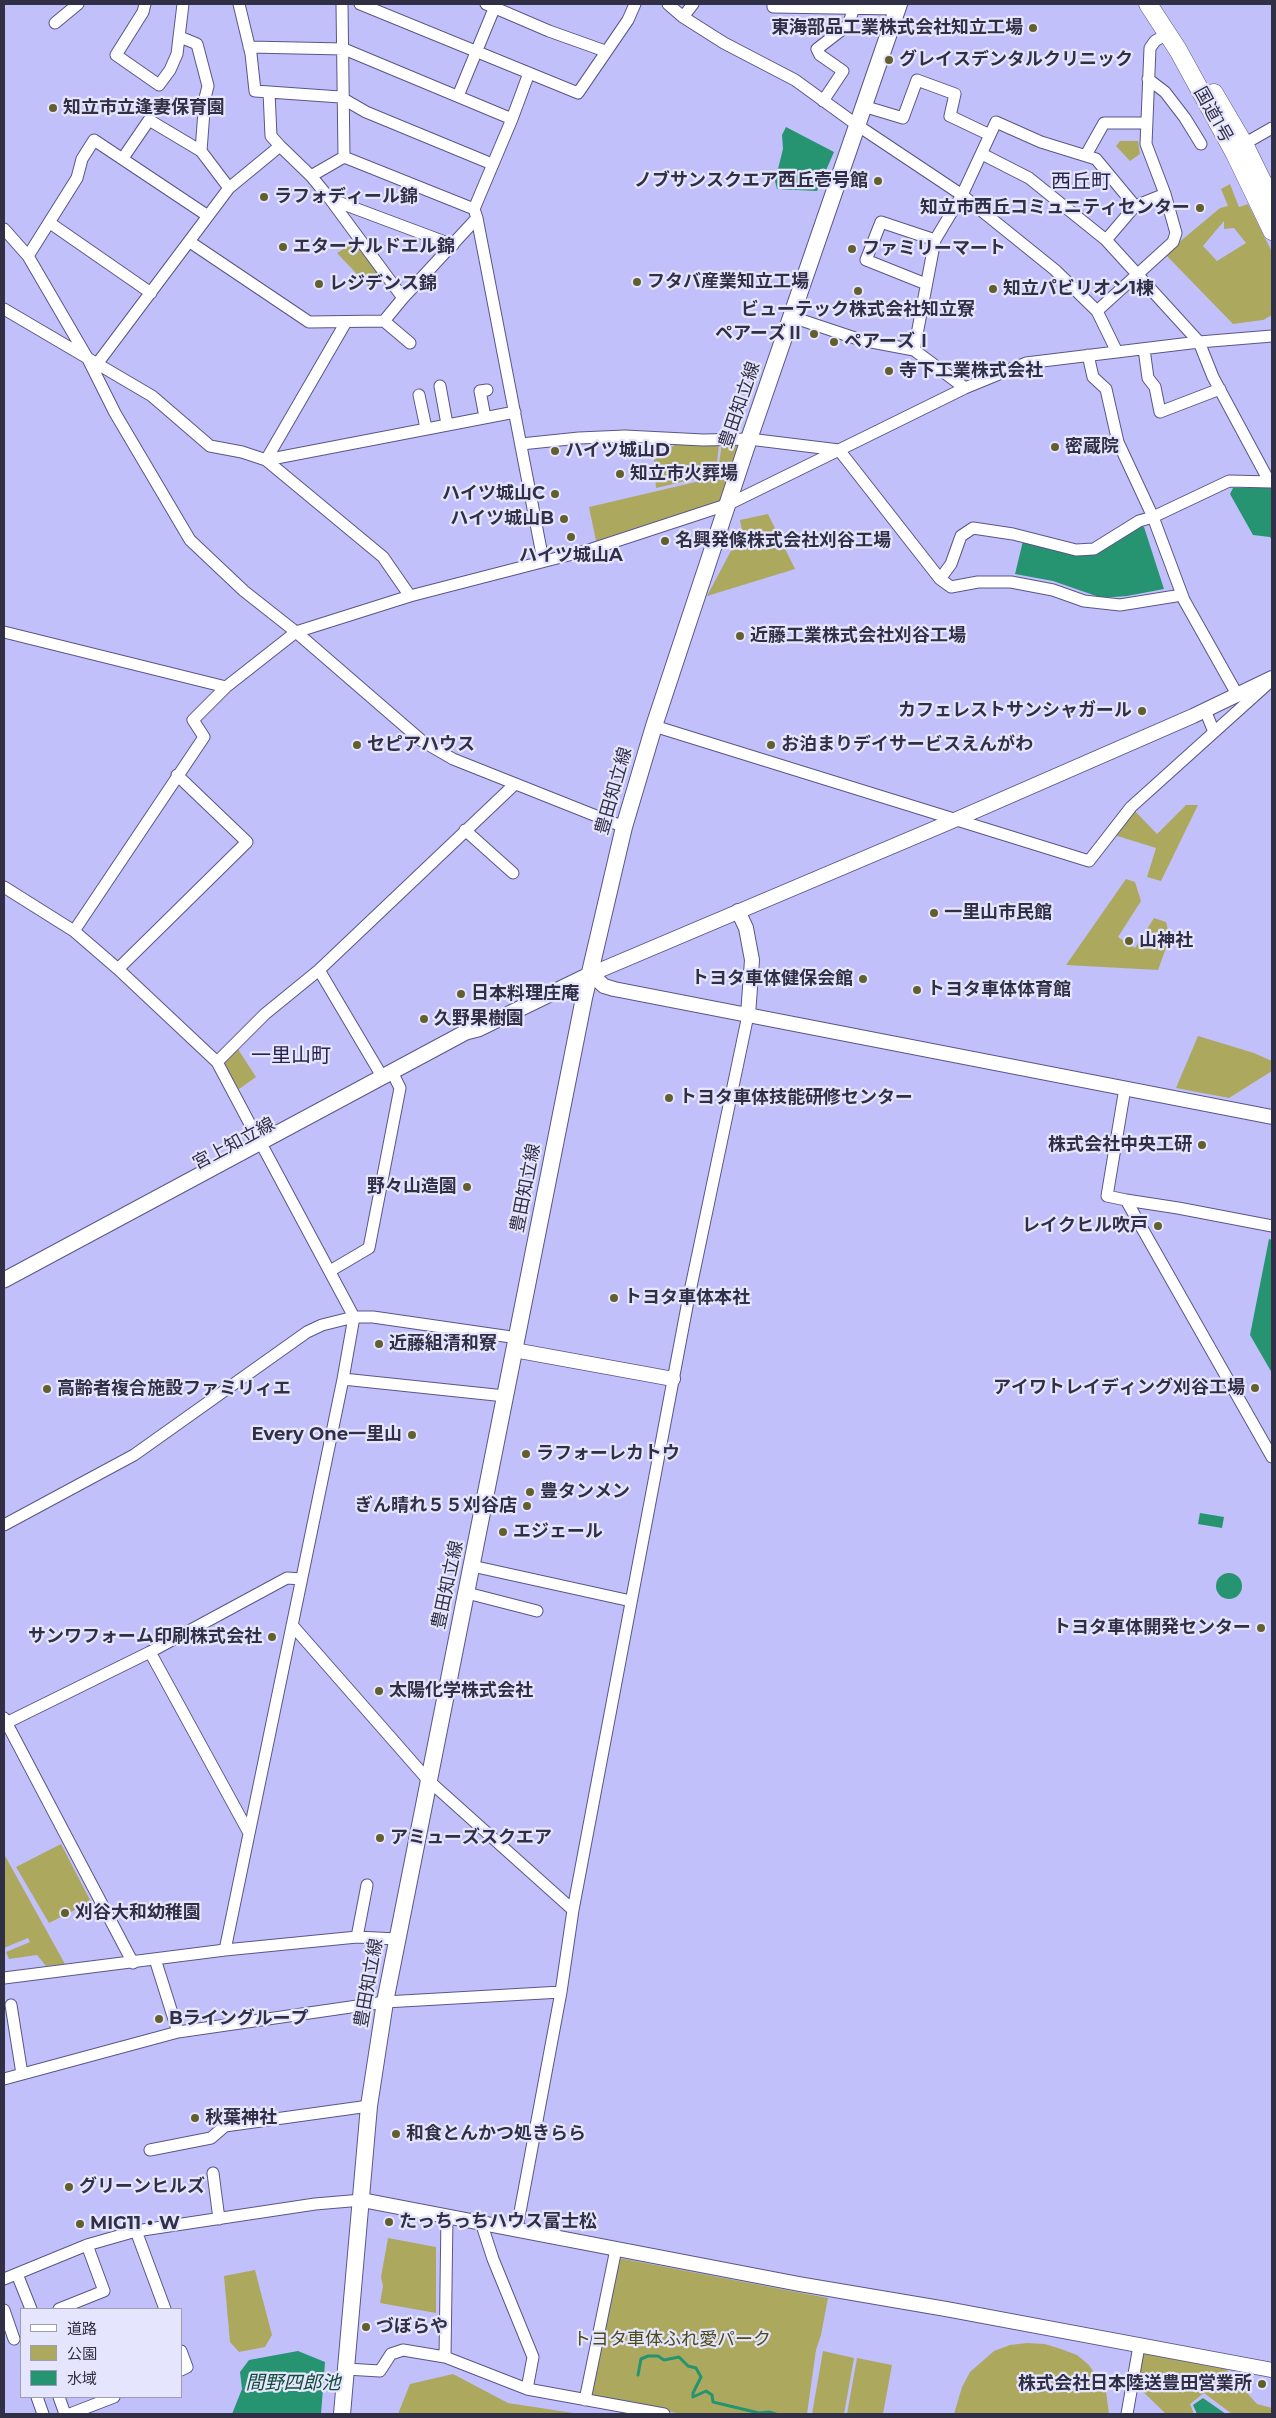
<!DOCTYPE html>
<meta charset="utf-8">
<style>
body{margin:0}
#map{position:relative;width:1276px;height:2418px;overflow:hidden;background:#c2c0fa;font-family:Montserrat,"Noto Sans JP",sans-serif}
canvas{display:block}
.frame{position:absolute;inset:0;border:5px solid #302f45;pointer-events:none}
.legend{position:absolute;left:20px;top:2308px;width:162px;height:90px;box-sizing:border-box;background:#e5e5fd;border:1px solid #9d9cb3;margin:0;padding:6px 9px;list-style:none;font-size:15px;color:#302f45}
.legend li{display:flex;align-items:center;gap:10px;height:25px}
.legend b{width:25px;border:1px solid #9d9cb3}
</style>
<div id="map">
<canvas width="1276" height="2418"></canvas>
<div class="frame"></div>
<ul class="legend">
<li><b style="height:6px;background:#fff"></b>道路</li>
<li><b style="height:14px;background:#aca95f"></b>公園</li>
<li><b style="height:14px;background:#269470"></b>水域</li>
</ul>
</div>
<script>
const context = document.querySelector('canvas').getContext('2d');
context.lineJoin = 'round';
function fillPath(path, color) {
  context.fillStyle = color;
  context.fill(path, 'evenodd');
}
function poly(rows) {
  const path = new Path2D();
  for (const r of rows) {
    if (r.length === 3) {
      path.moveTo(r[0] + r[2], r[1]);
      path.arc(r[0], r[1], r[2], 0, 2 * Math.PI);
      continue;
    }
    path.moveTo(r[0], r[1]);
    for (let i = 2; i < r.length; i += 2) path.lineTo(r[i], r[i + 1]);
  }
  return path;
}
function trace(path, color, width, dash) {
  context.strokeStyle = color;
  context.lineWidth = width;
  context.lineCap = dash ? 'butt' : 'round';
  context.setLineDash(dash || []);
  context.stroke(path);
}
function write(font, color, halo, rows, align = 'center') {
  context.font = font + ' Montserrat,"Noto Sans JP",sans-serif';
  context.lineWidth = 4.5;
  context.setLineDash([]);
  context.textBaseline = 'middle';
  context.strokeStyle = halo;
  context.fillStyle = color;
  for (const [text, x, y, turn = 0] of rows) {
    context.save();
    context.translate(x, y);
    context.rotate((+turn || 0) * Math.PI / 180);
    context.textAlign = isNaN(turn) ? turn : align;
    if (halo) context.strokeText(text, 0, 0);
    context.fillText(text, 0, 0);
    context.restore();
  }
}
const green = poly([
 [1120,141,1138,141,1140,154,1130,161,1116,146],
 [1230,184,1239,207,1248,204,1272,252,1272,315,1263,320,1233,324,1165,254,1220,208,1228,206,1221,189],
 [1224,221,1224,229,1234,228,1246,243,1217,261,1203,246],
 [358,240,383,276,369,287,337,253],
 [722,443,740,443,722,500,596,541,589,507,717,477],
 [676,444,719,444,716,474,656,488,654,460],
 [768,514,795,569,707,596,742,530,740,520],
 [1186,805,1198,805,1161,881,1147,877,1156,848,1111,834,1135,811,1157,834],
 [1126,879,1135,882,1141,901,1118,937,1135,948,1154,918,1166,922,1170,937,1158,970,1066,965],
 [1198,1036,1254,1053,1272,1061,1272,1071,1229,1098,1176,1088],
 [236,1046,256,1077,239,1089,221,1060],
 [61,1844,91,1902,49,1923,16,1867],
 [4,1854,65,1964,46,1966,37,1955,9,1959,6,1952,30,1942,28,1938,4,1948],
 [388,2238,436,2247,436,2313,380,2303,383,2286,381,2277],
 [614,2257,828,2298,821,2335,816,2350,807,2414,683,2414,586,2397],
 [255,2270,272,2335,265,2347,239,2352,230,2342,224,2276],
 [1027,2343,1045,2344,1061,2349,1077,2355,1089,2365,1106,2391,1109,2414,954,2414,962,2387,970,2372,994,2351,1010,2345],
 [823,2351,854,2358,844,2414,812,2414],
 [1143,2351,1225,2368,1257,2404,1272,2408,1272,2414,1232,2414,1204,2393,1190,2404,1194,2414,1166,2414,1136,2385],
 [857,2358,892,2365,883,2414,847,2414],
 [453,2374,508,2403,580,2414,398,2414,410,2384]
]);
const water = poly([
 [786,127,834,152,817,191,777,189,775,181,783,149,782,135],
 [1233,488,1272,488,1272,540,1270,537,1253,535,1230,494],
 [1133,523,1144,527,1164,589,1127,596,1102,598,1053,581,1015,574,1023,541,1074,554],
 [1269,1239,1272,1240,1272,1373,1250,1335],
 [1200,1513,1224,1517,1222,1528,1198,1524],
 [1229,1586,13],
 [298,2351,325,2362,321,2414,232,2414,242,2389,240,2372,249,2360],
 [1203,2398,1226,2414,1197,2414,1193,2405]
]);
const stream = poly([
 [638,2375,641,2359,648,2356,658,2356,664,2360,679,2357,688,2366,696,2368,701,2377,693,2393,693,2397,706,2391,712,2395,713,2402,759,2413,769,2412,776,2414]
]);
const minor = poly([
 [145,4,143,12,116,55,159,85,170,70,177,54,183,4],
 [239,4,251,54,255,91,340,97,366,112,492,164],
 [342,4,344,157],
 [360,4,529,73],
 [486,4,549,31,605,51],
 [668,4,683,17,724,43,795,80,857,125,962,195,1055,270,1097,311,1117,352],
 [773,4,773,7,897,9],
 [683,17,693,4],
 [55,23,78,4],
 [180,37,197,44,208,86,205,98,201,151,229,188],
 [249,47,344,49,512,119],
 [1148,79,1165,92,1185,118,1201,144],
 [269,92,271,136,280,146],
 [458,96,496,4],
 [823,101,843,71,820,55,817,49,848,25,854,8],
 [863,106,903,118,917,80,955,94,950,116,990,135],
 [1244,144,1272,128],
 [982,154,1029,178,1106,240,1199,342,1213,377,1269,481],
 [1086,155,1104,123,1145,123],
 [344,157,474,209],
 [123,158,149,120,201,151],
 [311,176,344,157],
 [330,199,453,245],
 [50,223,151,293],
 [4,229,28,256,88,359,115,413,190,540,244,591,296,632,422,741,453,759,624,827],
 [1106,240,1135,206],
 [190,242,309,322,384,321,403,298,477,218],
 [28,256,77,178,82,159,94,140,208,216],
 [926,284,866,260,881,222,935,240],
 [4,309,152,396,210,446,242,452,266,460,383,557,410,596],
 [1097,311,1173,242,1176,233,1165,194,1146,144,1150,48,1155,41,1167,34],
 [792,317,861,340,914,350,965,388],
 [384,321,410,343],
 [1144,349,1148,378,1155,387,1160,412,1220,389],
 [914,350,935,240,962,195,996,122,1041,142,1096,159,1135,206,1165,194],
 [97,364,229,188,280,146,311,176,330,199,403,298],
 [440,386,447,424],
 [419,395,426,428],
 [485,417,480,391,487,390],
 [521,444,579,438,625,436,703,440,749,439,839,450,965,388,1026,363,1199,342,1272,336],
 [266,460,515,412],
 [266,460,346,322],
 [543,560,477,218,474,209,512,119,529,73,578,93,628,20,635,4],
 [940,579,951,564,961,536,973,528,1013,534,1076,550,1094,549,1139,521,1153,517,1118,442,1106,389,1093,377,1088,355],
 [4,632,226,687],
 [1238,696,1184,600,1153,517,1229,481,1272,482],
 [1205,710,1214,732],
 [654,726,1089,861,1131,807,1272,680],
 [465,830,513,873],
 [4,887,74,931,118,969,217,1062,260,1143],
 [74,931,204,737,193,720,226,687,296,632,410,596,592,549,729,504,839,450,940,579,951,587,978,582,1011,582,1053,590,1084,601,1120,605,1182,595],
 [118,969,247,842,177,775],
 [319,970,383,1078],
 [217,1062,265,1014,319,970,515,784],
 [1125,1088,1107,1196,1126,1200,1272,1457],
 [264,1149,354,1317,373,1317,518,1338],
 [1126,1200,1178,1208,1272,1226],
 [330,1271,369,1248,400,1088,395,1078],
 [343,1379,505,1396],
 [4,1525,134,1455,307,1332,322,1325,354,1317,343,1379,225,1950],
 [472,1566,631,1601],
 [467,1593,537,1611],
 [292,1625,428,1780,573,1910],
 [150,1652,249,1833],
 [4,1718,133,1963],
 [4,1724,150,1652,287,1578,301,1579],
 [357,1937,367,1885],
 [155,1959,178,2032],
 [4,1978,225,1950,357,1937,397,1939],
 [11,2005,22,2074],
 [4,2079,178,2032,385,2002,561,1992],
 [150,2150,211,2138,225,2126,369,2106],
 [213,2173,219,2219],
 [481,2222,493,2259,533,2357,527,2389],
 [517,2228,561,1992,573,1910,688,1301,748,1015],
 [136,2231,165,2309],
 [17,2274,31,2309],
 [4,2279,87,2245,136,2231,315,2204,362,2200],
 [59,2309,104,2291,87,2245],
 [4,2310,14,2339],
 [181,2351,187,2367,181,2370],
 [445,2357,447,2216],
 [346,2369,380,2371,391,2354,403,2350,445,2357,527,2389,664,2414],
 [37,2397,43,2414],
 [59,2397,65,2414],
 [585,2400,616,2249],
 [70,2414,114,2397],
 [1127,2414,1139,2346]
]);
const tertiary = poly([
 [1272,678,1193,716,957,819,591,974,604,986,614,989,1272,1117],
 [738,911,746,928,752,960,748,1015],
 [514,1350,673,1379],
 [362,2200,799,2284,946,2309,1272,2370]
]);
const secondary = poly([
 [4,1280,466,1032,478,1029,591,974]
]);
const primary = poly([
 [342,2414,369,2106,385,2002,584,998,624,827,654,726,749,439,899,4]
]);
const trunk = poly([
 [1148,4,1178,50,1235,154,1272,231],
 [1214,93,1244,144,1272,201]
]);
const markers = [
 [1033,28,5,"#625f2c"],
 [889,60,5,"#625f2c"],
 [53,108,5,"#625f2c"],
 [878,181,5,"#625f2c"],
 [264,197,5,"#625f2c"],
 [1200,208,5,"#625f2c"],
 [283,247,5,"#625f2c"],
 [852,249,5,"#625f2c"],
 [637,282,5,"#625f2c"],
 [319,284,5,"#625f2c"],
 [993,289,5,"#625f2c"],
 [858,291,5,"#625f2c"],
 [814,334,5,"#625f2c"],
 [834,342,5,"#625f2c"],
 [889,371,5,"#625f2c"],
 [1055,447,5,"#625f2c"],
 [555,451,5,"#625f2c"],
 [620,474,5,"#625f2c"],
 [555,494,5,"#625f2c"],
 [564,519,5,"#625f2c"],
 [571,537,5,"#625f2c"],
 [665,541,5,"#625f2c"],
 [740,636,5,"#625f2c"],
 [1142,711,5,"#625f2c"],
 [357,745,5,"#625f2c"],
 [771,745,5,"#625f2c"],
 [934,913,5,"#625f2c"],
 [1129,941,5,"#625f2c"],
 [863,979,5,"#625f2c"],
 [917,990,5,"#625f2c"],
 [461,994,5,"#625f2c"],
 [424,1019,5,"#625f2c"],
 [669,1098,5,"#625f2c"],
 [1202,1145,5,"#625f2c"],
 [467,1187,5,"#625f2c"],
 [1158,1226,5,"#625f2c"],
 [614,1298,5,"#625f2c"],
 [379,1344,5,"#625f2c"],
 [1255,1388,5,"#625f2c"],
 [47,1389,5,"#625f2c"],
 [412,1435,5,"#625f2c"],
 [526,1454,5,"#625f2c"],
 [530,1492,5,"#625f2c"],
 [527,1506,5,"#625f2c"],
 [503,1532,5,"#625f2c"],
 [1261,1628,5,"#625f2c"],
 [272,1637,5,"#625f2c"],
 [379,1691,5,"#625f2c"],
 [380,1838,5,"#625f2c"],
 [65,1913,5,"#625f2c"],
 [159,2019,5,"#625f2c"],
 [195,2118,5,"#625f2c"],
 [396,2134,5,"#625f2c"],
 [69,2187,5,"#625f2c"],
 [389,2222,5,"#625f2c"],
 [80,2224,5,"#625f2c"],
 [366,2327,5,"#625f2c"],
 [1262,2384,5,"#625f2c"]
];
const poiNames = [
 ["東海部品工業株式会社知立工場",1023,28,"right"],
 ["グレイスデンタルクリニック",899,60],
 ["知立市立逢妻保育園",63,108],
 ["ノブサンスクエア西丘壱号館",868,181,"right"],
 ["ラフォディール錦",274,197],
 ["知立市西丘コミュニティセンター",1190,208,"right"],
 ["エターナルドエル錦",293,247],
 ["ファミリーマート",862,249],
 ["フタバ産業知立工場",647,282],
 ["レジデンス錦",329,284],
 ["知立パビリオン1棟",1003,289],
 ["ビューテック株式会社知立寮",858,310,"center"],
 ["ペアーズⅡ",804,334,"right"],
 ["ペアーズⅠ",844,342],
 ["寺下工業株式会社",899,371],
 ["密蔵院",1065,447],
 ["ハイツ城山D",565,451],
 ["知立市火葬場",630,474],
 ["ハイツ城山C",545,494,"right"],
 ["ハイツ城山B",554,519,"right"],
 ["名興発條株式会社刈谷工場",675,541],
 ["ハイツ城山A",571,556,"center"],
 ["近藤工業株式会社刈谷工場",750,636],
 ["カフェレストサンシャガール",1132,711,"right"],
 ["セピアハウス",367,745],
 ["お泊まりデイサービスえんがわ",781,745],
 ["一里山市民館",944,913],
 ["山神社",1139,941],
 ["トヨタ車体健保会館",853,979,"right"],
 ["トヨタ車体体育館",927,990],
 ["日本料理庄庵",471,994],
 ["久野果樹園",434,1019],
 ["トヨタ車体技能研修センター",679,1098],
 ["株式会社中央工研",1192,1145,"right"],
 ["野々山造園",457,1187,"right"],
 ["レイクヒル吹戸",1148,1226,"right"],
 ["トヨタ車体本社",624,1298],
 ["近藤組清和寮",389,1344],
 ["アイワトレイディング刈谷工場",1245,1388,"right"],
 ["高齢者複合施設ファミリィエ",57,1389],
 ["Every One一里山",402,1435,"right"],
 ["ラフォーレカトウ",536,1454],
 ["豊タンメン",540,1492],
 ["ぎん晴れ５５刈谷店",517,1506,"right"],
 ["エジェール",513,1532],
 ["トヨタ車体開発センター",1251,1628,"right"],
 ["サンワフォーム印刷株式会社",262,1637,"right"],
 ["太陽化学株式会社",389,1691],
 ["アミューズスクエア",390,1838],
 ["刈谷大和幼稚園",75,1913],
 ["Bライングループ",169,2019],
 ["秋葉神社",205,2118],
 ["和食とんかつ処きらら",406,2134],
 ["グリーンヒルズ",79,2187],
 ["たっちっちハウス富士松",399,2222],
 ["MIG11・W",90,2224],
 ["づぼらや",376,2327],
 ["株式会社日本陸送豊田営業所",1252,2384,"right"]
];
const streetNames = [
 ["国道1号",1213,115,61],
 ["豊田知立線",740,405,-71],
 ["豊田知立線",614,791,-74],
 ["宮上知立線",234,1144,-28],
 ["豊田知立線",526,1188,-79],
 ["豊田知立線",448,1585,-78],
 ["豊田知立線",369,1983,-80]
];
const parkNames = [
 ["トヨタ車体ふれ愛パーク",672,2340]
];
const waterNames = [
 ["間野四郎池",293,2383]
];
const quarterNames = [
 ["西丘町",1081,182],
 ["一里山町",291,1056]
];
fillPath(green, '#aca95f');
fillPath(water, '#269470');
trace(stream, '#269470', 3);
trace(minor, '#595688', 13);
trace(tertiary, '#595688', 16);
trace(secondary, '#595688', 17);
trace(primary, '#595688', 18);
trace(trunk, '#595688', 19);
trace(minor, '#fff', 11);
trace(tertiary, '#fff', 14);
trace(secondary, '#fff', 15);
trace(primary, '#fff', 16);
trace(trunk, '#fff', 18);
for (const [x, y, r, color] of markers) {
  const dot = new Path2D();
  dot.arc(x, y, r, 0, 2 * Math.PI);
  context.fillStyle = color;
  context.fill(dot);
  trace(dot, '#e5e5fd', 2);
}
write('bold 18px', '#302f45', '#e5e5fd', poiNames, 'left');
write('18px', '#302f45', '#e5e5fd', streetNames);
write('18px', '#4e4b1b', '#e5e5fd', parkNames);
write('italic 19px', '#134d39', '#e5e5fd', waterNames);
write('20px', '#27214f', '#e5e5fd', quarterNames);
</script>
